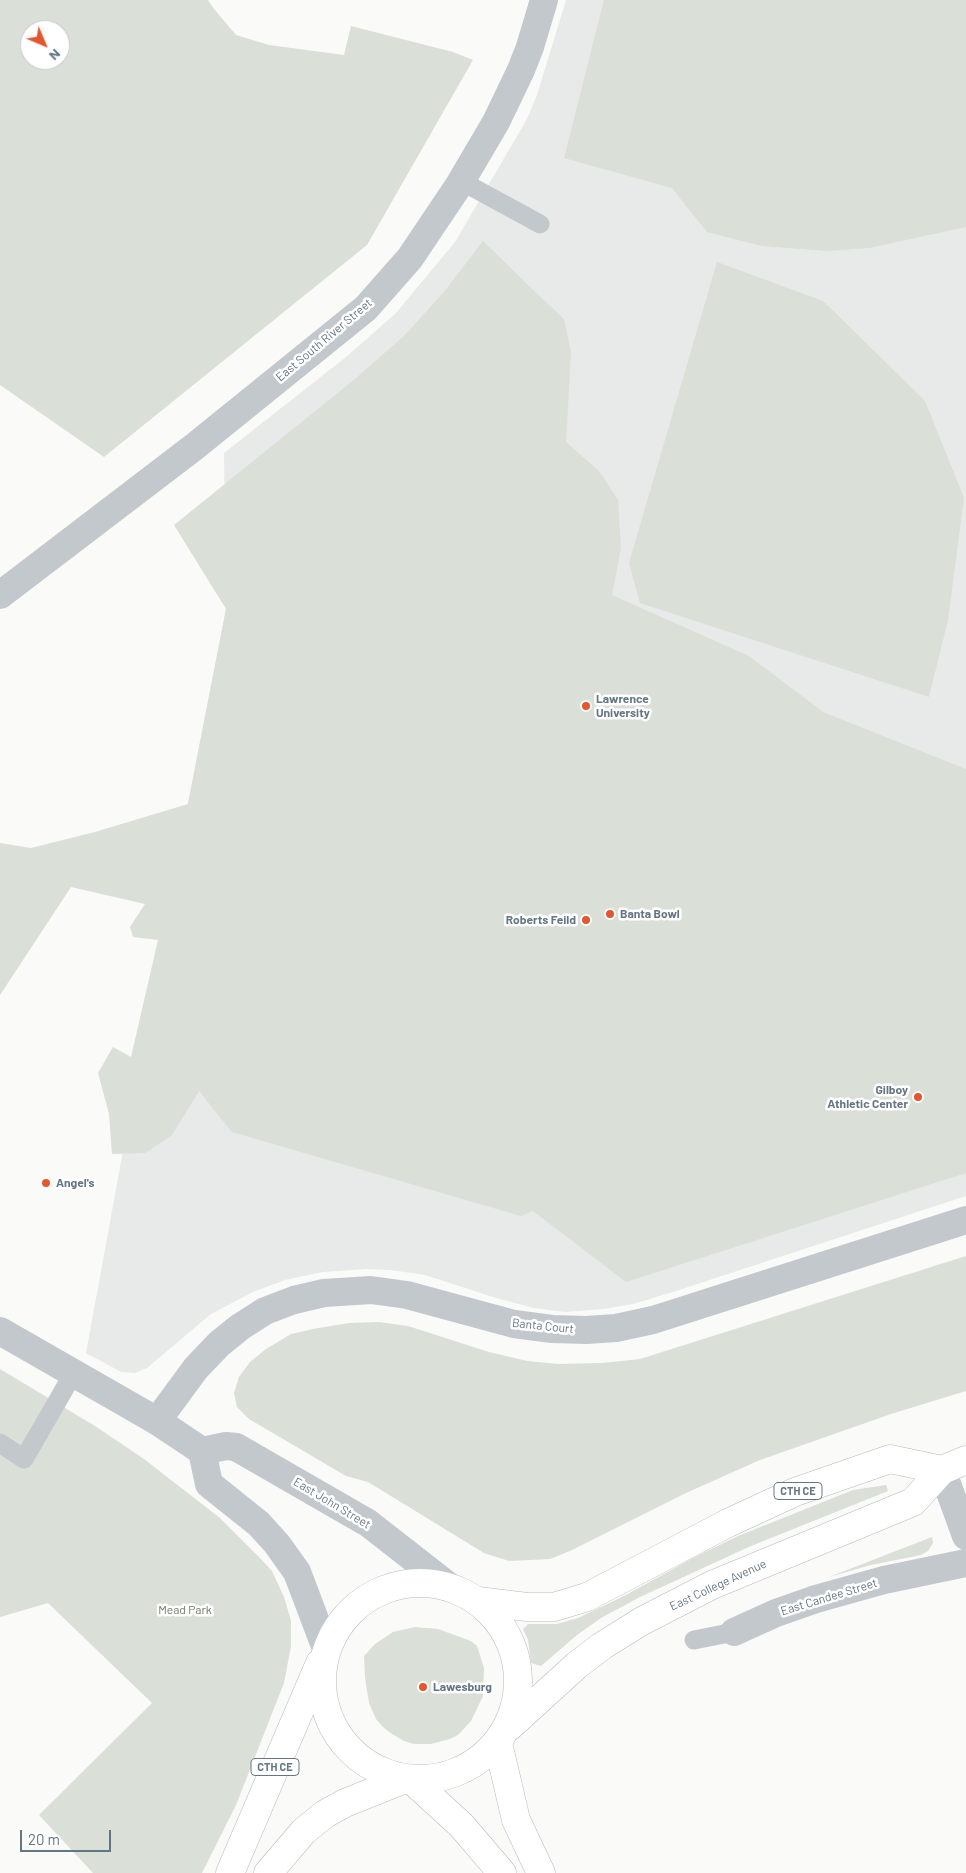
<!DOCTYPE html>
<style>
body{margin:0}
#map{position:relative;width:966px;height:1873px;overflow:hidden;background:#fafaf8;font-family:Barlow,sans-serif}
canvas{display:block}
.north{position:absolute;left:20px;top:20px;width:50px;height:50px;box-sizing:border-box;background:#fff;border:1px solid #c1c8cd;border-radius:50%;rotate:135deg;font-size:14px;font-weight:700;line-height:20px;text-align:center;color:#657683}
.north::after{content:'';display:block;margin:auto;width:18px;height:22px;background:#e4572e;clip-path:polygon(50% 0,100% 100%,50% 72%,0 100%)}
.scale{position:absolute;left:20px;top:1830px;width:91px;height:22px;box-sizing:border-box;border:2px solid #657683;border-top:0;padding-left:6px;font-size:15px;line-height:18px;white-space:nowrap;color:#657683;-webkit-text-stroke:4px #fff;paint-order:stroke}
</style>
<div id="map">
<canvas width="966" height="1873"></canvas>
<div class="north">N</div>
<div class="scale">20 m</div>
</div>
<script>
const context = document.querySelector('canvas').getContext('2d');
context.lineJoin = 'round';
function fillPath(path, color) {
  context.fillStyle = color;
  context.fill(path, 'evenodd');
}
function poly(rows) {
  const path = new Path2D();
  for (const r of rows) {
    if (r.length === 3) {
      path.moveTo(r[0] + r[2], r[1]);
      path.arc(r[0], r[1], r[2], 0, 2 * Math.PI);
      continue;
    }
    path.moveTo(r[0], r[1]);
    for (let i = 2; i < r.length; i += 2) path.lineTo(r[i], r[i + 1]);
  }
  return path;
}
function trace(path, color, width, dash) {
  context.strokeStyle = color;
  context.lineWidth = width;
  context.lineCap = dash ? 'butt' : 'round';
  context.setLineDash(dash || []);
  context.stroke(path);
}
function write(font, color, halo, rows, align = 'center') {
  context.font = font + ' Barlow,sans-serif';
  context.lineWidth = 5;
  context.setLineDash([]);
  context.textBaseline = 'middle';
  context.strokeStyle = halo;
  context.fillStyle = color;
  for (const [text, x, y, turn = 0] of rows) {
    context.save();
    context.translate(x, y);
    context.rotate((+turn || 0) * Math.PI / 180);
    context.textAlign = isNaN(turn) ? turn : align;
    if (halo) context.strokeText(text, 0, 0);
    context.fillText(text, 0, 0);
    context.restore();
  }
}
const built = poly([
 [566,0,966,0,966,1196,676,1291,633,1304,604,1309,565,1312,534,1308,496,1298,425,1275,391,1270,366,1269,323,1272,285,1280,253,1292,211,1314,147,1368,135,1373,121,1372,86,1353,171,889,226,609,224,453,346,357,396,313,455,242,527,119,537,95]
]);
const green = poly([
 [0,0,208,0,214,9,236,35,269,45,344,55,351,26,453,52,473,60,367,245,104,457,0,385],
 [30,30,60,30,60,60,30,60],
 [604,0,966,0,966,227,869,248,827,251,762,246,707,232,672,188,564,158],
 [483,241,533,290,564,319,571,352,566,442,599,471,618,500,621,548,612,595,749,656,823,712,966,769,966,1173,626,1282,533,1211,521,1216,232,1132,199,1091,172,1135,145,1153,112,1154,109,1114,98,1073,113,1047,131,1057,158,940,133,937,130,927,145,904,71,887,0,995,0,843,31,848,95,832,188,804,226,609,174,525,355,379,405,335,444,292],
 [717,262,823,301,925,401,964,498,948,620,929,697,640,603,629,563],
 [966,1256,966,1391,891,1414,760,1460,686,1493,570,1551,550,1559,509,1561,484,1553,368,1482,346,1476,249,1419,237,1407,234,1393,239,1377,250,1362,266,1349,291,1334,313,1329,349,1323,379,1322,408,1326,489,1352,527,1361,558,1364,602,1363,640,1359],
 [0,1369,95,1426,144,1459,220,1518,257,1555,272,1571,284,1597,291,1621,291,1646,284,1683,236,1805,202,1873,93,1873,39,1815,152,1703,48,1603,0,1617],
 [886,1485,888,1491,751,1546,640,1597,601,1618,577,1635,541,1666,531,1663,528,1640,523,1629,528,1624,557,1624,578,1618,624,1596,695,1557,738,1536,853,1490],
 [932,1537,933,1543,928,1551,921,1555,871,1565,829,1577],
 [415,1627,438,1629,471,1641,477,1646,484,1668,483,1696,471,1721,458,1735,450,1739,431,1744,414,1744,404,1741,389,1732,382,1726,376,1719,369,1703,365,1677,364,1656,375,1644,393,1632]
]);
const service = poly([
 [461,181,540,224],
 [0,1443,24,1459,73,1374],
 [694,1640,734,1632]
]);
const minor = poly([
 [157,1421,196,1368,219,1344,240,1327,265,1311,294,1300,324,1293,371,1290,407,1295,514,1324,552,1329,586,1330,616,1328,653,1320,966,1220],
 [942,1470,966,1536],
 [734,1632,776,1613,816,1599,884,1580,966,1563]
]);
const tertiary = poly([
 [0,595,194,447,366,308,410,258,459,185,496,122,521,70,530,47,544,0],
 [0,1331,157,1421,202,1451,209,1484,259,1524,277,1544,297,1572,325,1646],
 [202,1451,226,1446,236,1447,368,1523,450,1587]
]);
const secondary = poly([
 [498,1743,516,1820,541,1873],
 [414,1782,462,1826,502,1873]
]);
const primary = poly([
 [420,1681,98],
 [478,1601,527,1607,554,1607,587,1597,728,1523,795,1492,890,1459,942,1470],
 [509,1727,577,1665,602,1646,642,1621,712,1585,913,1502,942,1470,966,1460],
 [230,1873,320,1663],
 [268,1873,304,1831,325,1814,345,1803,405,1779]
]);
const markers = [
 [586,706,5,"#e4572e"],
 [610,914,5,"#e4572e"],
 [586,920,5,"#e4572e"],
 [918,1097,5,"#e4572e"],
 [46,1183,5,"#e4572e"],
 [423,1687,5,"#e4572e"]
];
const shields = [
 [798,1491,48],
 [275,1767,48]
];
const shieldNames = [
 ["CTH CE",798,1491],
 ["CTH CE",275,1767]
];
const streetNames = [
 ["East South River Street",324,340,-40],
 ["Banta Court",543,1326,6],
 ["East John Street",332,1503,31],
 ["East College Avenue",718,1585,-25],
 ["East Candee Street",829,1597,-17]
];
const poiNames = [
 ["Lawrence",596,699],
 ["University",596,713],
 ["Banta Bowl",620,914],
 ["Roberts Feild",576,920,"right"],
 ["Gilboy",908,1090,"right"],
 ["Athletic Center",908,1104,"right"],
 ["Angel's",56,1183],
 ["Lawesburg",433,1687]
];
const parkNames = [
 ["Mead Park",185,1610]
];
fillPath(built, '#e8e9e9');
fillPath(green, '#dadfd7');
trace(secondary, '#b3babf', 29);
trace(primary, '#b5babe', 29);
trace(service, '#c3c8cc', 19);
trace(minor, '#c3c8cc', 28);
trace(tertiary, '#c3c8cc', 28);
trace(secondary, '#fff', 28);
trace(primary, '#fff', 28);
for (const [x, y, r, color] of markers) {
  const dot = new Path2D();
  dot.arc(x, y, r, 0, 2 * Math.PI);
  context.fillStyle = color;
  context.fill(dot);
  trace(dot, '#fff', 2);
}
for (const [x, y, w] of shields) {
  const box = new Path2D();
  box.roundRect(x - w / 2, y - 8.5, w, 17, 4);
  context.fillStyle = '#fff';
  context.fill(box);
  trace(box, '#657683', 1);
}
write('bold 11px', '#657683', null, shieldNames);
write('12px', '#657683', '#fff', streetNames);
write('bold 12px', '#657683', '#fff', poiNames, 'left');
write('12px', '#687a64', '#fff', parkNames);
</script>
